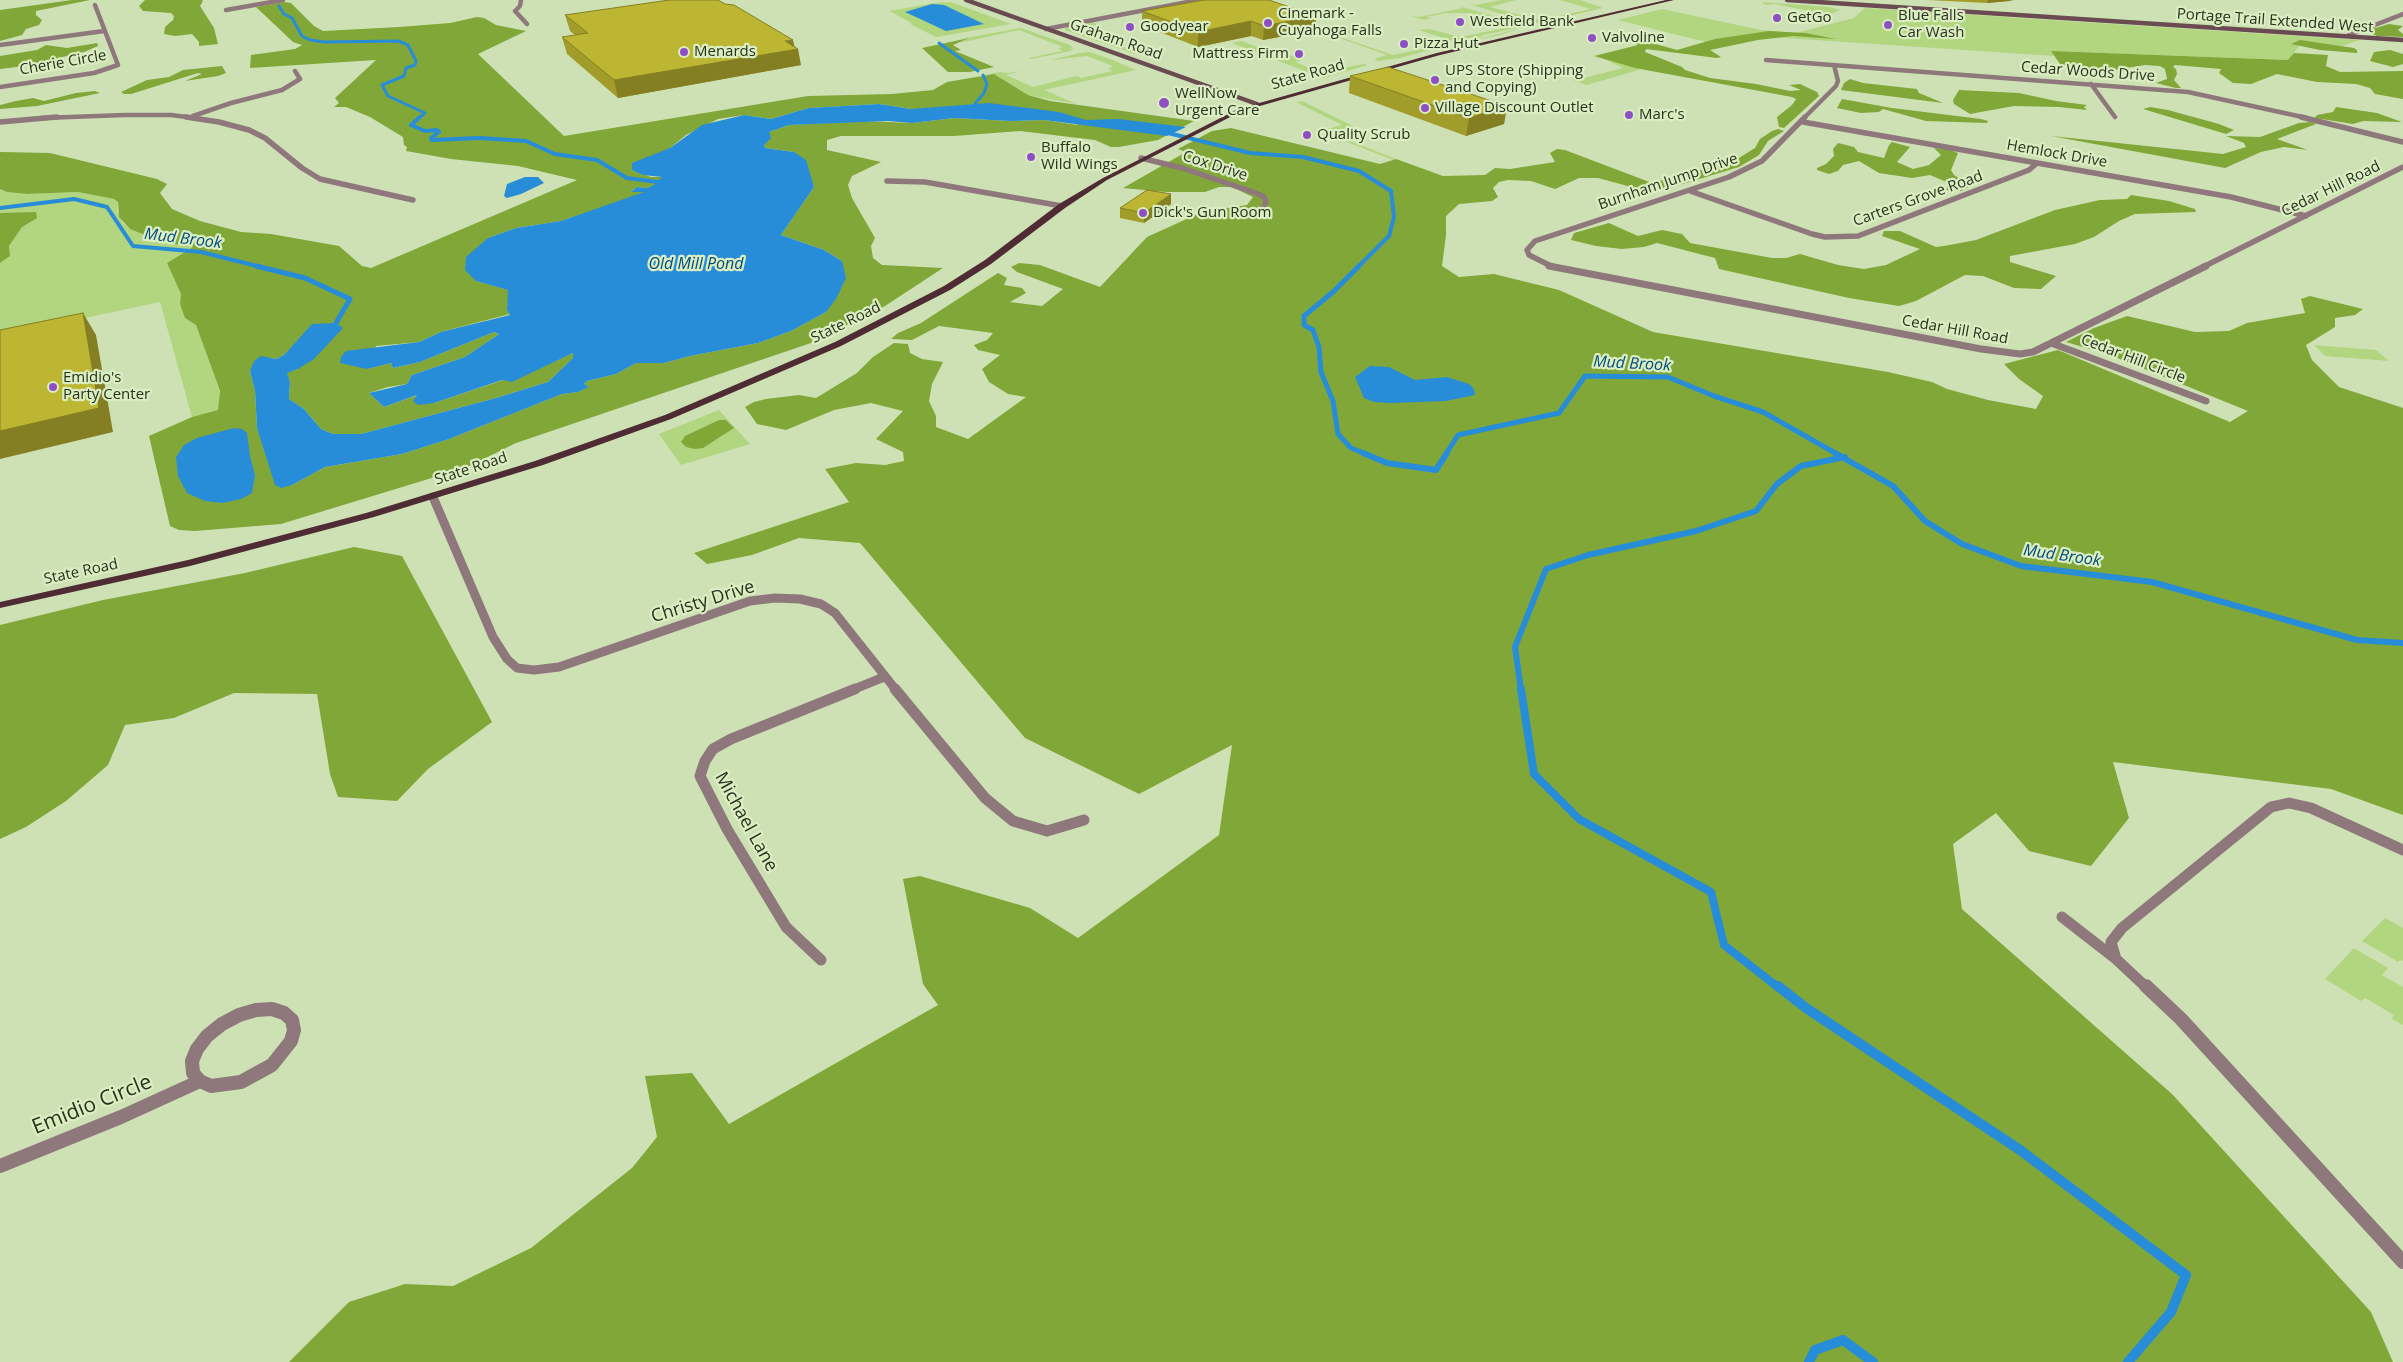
<!DOCTYPE html>
<style>
body{margin:0}
canvas{display:block;background:#cee1b5}
</style>
<canvas width="2403" height="1362"></canvas>
<script>
const context = document.querySelector('canvas').getContext('2d');
context.lineJoin = 'round';
function fillPath(path, color) {
  context.fillStyle = color;
  context.fill(path, 'evenodd');
}
function poly(rows) {
  const path = new Path2D();
  for (const r of rows) {
    path.moveTo(r[0], r[1]);
    for (let i = 2; i < r.length; i += 2) path.lineTo(r[i], r[i + 1]);
  }
  return path;
}
function trace(path, color, width, dash) {
  context.strokeStyle = color;
  context.lineWidth = width;
  context.lineCap = dash ? 'butt' : 'round';
  context.setLineDash(dash || []);
  context.stroke(path);
}
function write(font, color, halo, rows, align = 'center') {
  context.font = font + ' "Open Sans",sans-serif';
  context.lineWidth = 4.5;
  context.setLineDash([]);
  context.textBaseline = 'middle';
  context.strokeStyle = halo;
  context.fillStyle = color;
  for (const [text, x, y, turn = 0] of rows) {
    context.save();
    context.translate(x, y);
    context.rotate((+turn || 0) * Math.PI / 180);
    context.textAlign = isNaN(turn) ? turn : align;
    if (halo) context.strokeText(text, 0, 0);
    context.fillText(text, 0, 0);
    context.restore();
  }
}
const green = poly([
 [1502,0,1516,0,1490,7,1539,20,1591,9,1560,0,1580,0,1603,8,1539,23,1524,21,1469,4,1476,5],
 [951,2,1011,24,936,37,910,24,912,23,889,11,934,3],
 [1762,2,1830,7,1840,10,1829,15,1775,4,1765,5],
 [1459,6,1517,23,1522,27,1483,35,1478,39,1521,28,1500,35,1466,42,1456,42,1419,30,1429,29,1460,37,1505,28,1509,25,1470,13,1446,13,1426,17,1432,18,1424,20,1410,16,1419,17,1463,8],
 [1865,8,2359,40,2334,49,2301,43,2289,60,2051,51,2054,56,1771,37,1718,45,1618,20,1662,9,1761,30,1796,33,1854,18],
 [1090,22,1102,25,1090,25,1072,29,1103,42,1111,40,1138,55,1065,30,1065,28],
 [1370,24,1383,26,1337,36,1393,55,1432,47,1434,49,1441,47,1389,61,1386,62,1398,58,1378,61,1374,59,1387,55,1331,35,1330,33,1372,27],
 [1021,28,1070,45,1072,47,1070,50,1076,47,1071,51,1031,59,1029,58,1062,51,1058,48,1063,47,1019,30,959,43,969,38,960,39],
 [1242,41,1267,51,1274,49,1295,57,1301,60,1295,62,1315,70,1323,69,1329,71,1363,64,1368,65,1323,78,1232,43],
 [1090,52,1171,81,1112,60,1136,70,1044,90,1077,104,1028,95,994,74,984,75,999,72,1009,73,1022,71,1006,75,1033,87,1076,76,1081,78,1113,71,1108,69,1113,66,1087,56,1050,60,1080,53],
 [1604,59,1635,68,1642,69,1587,85,1572,80,1574,77,1584,78,1623,68],
 [1302,101,1353,126,1330,133,1396,159,1393,160,1319,131,1342,125,1296,102],
 [0,189,7,192,27,194,78,192,114,199,118,202,117,212,123,223,130,229,162,242,193,247,167,263,181,294,180,304,196,325,220,392,218,410,192,417,160,302,0,336,0,263,10,256,9,246,22,227,36,213,0,213],
 [2314,345,2376,350,2389,361,2325,356],
 [719,410,750,444,681,465,659,434],
 [2385,918,2403,928,2403,961,2400,960,2398,962,2362,941],
 [2354,948,2388,968,2382,975,2403,987,2403,1025,2392,1019,2394,1015,2365,998,2361,1001,2325,979]
]);
const forest = poly([
 [72,0,90,0,36,11,36,15,42,20,39,25,26,29,22,35,0,41,0,10],
 [145,0,202,0,203,1,200,6,214,28,218,44,199,46,199,42,192,34,175,36,164,34,165,27,173,20,174,16,171,13,143,11,139,6],
 [284,2,291,3,314,26,323,31,399,27,450,23,477,17,484,18,496,25,526,31,478,54,564,136,808,96,892,94,933,90,947,82,994,74,1028,95,1050,101,1194,121,1158,140,1119,147,1111,147,1095,140,1020,131,954,136,841,136,827,140,827,150,881,162,852,176,848,185,852,198,875,238,871,246,873,258,882,265,943,268,885,306,811,343,516,443,449,476,435,477,281,524,195,531,179,530,170,526,149,436,192,417,218,410,220,391,196,325,185,318,180,304,181,294,167,263,193,247,162,242,130,229,119,217,118,202,114,199,78,192,27,194,7,192,0,189,0,152,50,153,157,179,167,184,160,193,172,209,200,221,241,232,271,234,339,246,362,266,371,268,577,180,518,166,451,159,406,151,407,147,404,145,403,137,370,117,346,107,334,107,339,103,335,98,376,60,250,68,251,55,295,49,302,45,293,42,256,7],
 [879,104,911,109,1059,112,1078,125,1044,120,1011,121,954,118,912,123,864,121,789,125,769,132,764,145,765,148,794,152,814,187,781,235,824,250,842,261,826,312,791,331,758,343,690,356,664,363,636,363,616,374,587,381,584,384,588,387,578,392,562,394,449,439,402,454,325,467,292,485,262,440,257,428,255,391,250,371,270,358,276,359,284,355,313,324,298,369,286,373,290,382,289,399,304,409,321,429,333,434,361,434,496,398,548,382,573,358,573,353,512,381,503,380,434,403,418,395,384,407,369,393,388,387,407,384,412,375,465,357,499,334,494,332,420,362,393,368,391,363,367,369,376,346,419,342,441,332,510,314,507,310,509,290,476,281,488,238,516,228,561,221,637,196,645,192,632,191,637,187,647,188,655,185,663,177,651,177,632,170,670,148,686,135,718,119,744,115,771,119,809,108],
 [2389,24,2403,26,2398,30,2403,34,2403,37,2377,36,2366,31],
 [1769,31,1805,33,1836,39,1793,36,1758,40,1710,50,1721,57,1717,58,1646,49,1645,52,1682,67,1685,70,1710,78,1756,84,1790,91,1801,90,1789,85,1800,84,1817,92,1819,96,1784,128,1779,127,1777,117,1792,105,1796,99,1792,97,1635,68,1594,56,1638,45,1632,42,1645,41,1677,50,1715,39],
 [969,38,953,45,961,50,955,51,994,67,970,72,948,72,922,48],
 [2300,40,2354,48,2357,50,2357,53,2320,50,2291,44],
 [97,43,98,46,84,52,45,61,41,64,0,69,0,56,37,50,46,45,67,48],
 [2390,50,2403,54,2403,64,2393,67,2370,61,2374,52],
 [2051,51,2288,60,2294,53,2328,55,2326,66,2340,72,2403,71,2403,99,2375,94,2370,88,2356,84,2317,82,2277,74,2251,84,2233,83,2219,73,2221,69,2175,65,2173,67,2176,69,2177,74,2174,80,2181,88,2176,88,2156,83,2167,79,2165,69,2160,66,2145,65,2114,70,2075,68,2060,64],
 [222,66,226,73,218,76,185,81,202,74,198,73,131,94,124,94,121,92,147,80,169,77,183,70],
 [1850,79,1863,83,1917,89,1919,93,1943,103,1841,90,1844,83],
 [1959,90,2019,93,2056,101,2087,105,2084,107,2087,110,2059,107,2014,106,1970,114,1954,104,1953,100],
 [95,91,100,93,37,106,0,109,0,105,16,101,33,98,44,101,76,93],
 [1842,99,1892,108,1981,119,1988,121,1987,123,1926,121,1883,109,1879,112,1861,113,1837,108],
 [2150,107,2168,110,2219,124,2234,130,2226,134,2143,109],
 [2336,107,2377,113,2402,122,2363,121,2353,124,2315,118,2317,115,2333,112],
 [2310,122,2316,124,2277,139,2308,150,2284,147,2261,152,2225,168,2051,136,2223,154,2246,147,2244,143,2226,136,2260,137,2299,123],
 [1231,128,1380,164,1396,159,1443,176,1485,175,1495,168,1510,169,1555,162,1550,153,1557,149,1565,150,1652,183,1734,161,1755,148,1760,139,1772,131,1778,129,1784,131,1768,141,1759,155,1739,167,1676,186,1657,190,1635,188,1598,178,1579,178,1555,189,1531,181,1508,180,1499,182,1493,188,1498,197,1492,201,1459,204,1446,216,1446,235,1442,266,1459,277,1494,274,1559,290,1653,332,1888,372,1932,382,1947,389,1988,400,2036,409,2043,396,2019,379,2004,364,2058,350,2230,422,2248,411,2110,355,2066,342,2094,328,2127,316,2195,332,2229,331,2247,323,2305,313,2301,299,2310,296,2363,309,2355,315,2335,318,2335,327,2306,345,2312,360,2339,387,2403,408,2403,815,2331,789,2113,762,2129,818,2091,866,2029,851,1996,813,1953,844,1962,909,2172,1094,2371,1312,2393,1362,289,1362,349,1302,405,1284,453,1286,531,1248,632,1168,657,1137,645,1076,692,1073,729,1124,938,1005,923,984,903,879,920,876,1030,908,1078,938,1219,835,1232,745,1139,794,1025,738,860,543,799,538,752,555,707,564,694,553,849,502,825,469,856,463,885,465,904,461,903,452,876,439,903,411,871,403,834,410,786,430,757,424,745,407,754,402,766,399,799,395,816,398,857,373,873,357,894,343,908,344,910,353,922,359,943,362,932,384,929,401,936,416,936,427,968,439,1026,397,1008,394,989,382,982,369,1000,355,978,350,974,345,987,340,993,333,939,326,912,340,891,339,898,333,921,323,998,273,1007,278,1004,285,1022,288,1026,293,1010,302,1042,306,1063,289,1017,272,1011,267,1019,263,1040,265,1100,287,1147,237,1202,212,1247,205,1253,197,1232,187,1219,187,1205,192,1166,192,1123,188,1186,152,1178,149,1212,131],
 [1892,142,1910,147,1897,162,1913,169,1929,165,1941,155,1934,148,1947,149,1958,153,1951,170,1954,175,1970,186,1961,191,1952,191,1946,190,1949,183,1930,175,1912,178,1879,173,1859,161,1843,165,1838,171,1829,174,1817,170,1817,168,1826,164,1834,156,1833,149,1838,143,1854,147,1858,152,1884,158,1889,145],
 [2131,195,2169,201,2195,209,2196,212,2135,214,2119,221,2094,237,2075,244,2010,256,2010,262,2056,276,2041,289,2014,288,1983,276,1965,275,1916,301,1899,306,1849,298,1719,269,1715,258,1657,243,1644,247,1622,249,1596,246,1571,240,1574,233,1609,223,1638,236,1662,230,1682,234,1690,243,1772,258,1786,258,1800,254,1838,265,1864,269,1886,265,1920,249,1882,236,1884,231,1900,231,1936,247,1944,246,1976,240,2055,210,2100,200,2127,199],
 [36,212,37,218,22,227,9,246,10,256,0,263,0,213],
 [719,420,726,420,734,428,703,448,695,449,686,447,681,442,685,436],
 [354,547,402,556,492,722,428,769,397,801,338,797,330,774,317,694,234,693,174,718,125,725,108,765,66,801,26,827,0,839,0,625,103,600,245,573]
]);
const water = poly([
 [932,4,944,5,984,24,946,31,905,12],
 [989,103,1059,112,1086,120,1118,119,1186,127,1167,136,1044,120,1011,121,954,118,912,123,888,121,789,125,769,132,771,138,764,145,765,148,794,152,806,160,814,187,781,235,824,250,842,261,846,278,836,299,826,312,791,331,758,343,690,356,664,363,636,363,616,374,587,381,584,384,589,387,578,392,562,394,449,439,402,454,325,467,292,485,281,488,275,485,257,428,255,391,250,371,254,361,261,356,276,359,284,355,312,324,336,323,343,328,314,359,298,369,287,373,290,382,289,399,304,409,321,429,333,434,361,434,496,398,548,382,573,358,573,353,512,382,502,380,434,403,418,405,413,401,417,395,384,407,369,393,407,384,412,375,465,357,499,334,494,332,420,362,393,368,391,363,367,369,340,363,341,357,346,351,419,342,441,332,510,315,507,310,508,290,476,281,465,270,466,257,488,238,516,228,561,221,644,192,631,192,637,187,647,188,654,185,662,177,643,175,632,170,632,163,670,148,702,125,744,115,771,119,809,108,879,104,911,109],
 [525,177,538,177,544,183,521,194,507,198,504,196,507,184],
 [1370,366,1389,367,1415,380,1447,377,1469,384,1474,389,1475,395,1446,401,1391,403,1374,402,1364,398,1355,377],
 [234,428,242,429,247,433,250,456,255,475,252,493,241,499,222,503,205,501,187,493,178,476,176,457,184,445,197,438]
]);
const streamFar5 = poly([
 [279,6,284,14,292,18,302,36,310,40,324,42,398,41,408,45,416,61,415,65,406,68,404,76,382,85,388,96,425,113,419,118],
 [939,43,978,71],
 [975,104,984,93,987,84,983,75]
]);
const streamFar4 = poly([
 [420,117,411,125,425,131,437,130,439,132,431,138,432,140,480,138,526,141,555,154,597,160,627,178,658,182],
 [1164,132,1250,153,1303,157,1359,171,1391,191,1394,217,1389,236,1358,267],
 [0,208,74,199,107,207,133,246,201,252,261,267]
]);
const streamFar3 = poly([
 [256,266,305,278,350,299,336,323],
 [1359,266,1333,292,1304,316,1304,325,1313,330,1319,347,1321,372,1333,401,1338,434,1351,448,1366,454],
 [1446,454,1458,435,1559,413,1585,376,1668,377,1714,396,1763,412,1837,454]
]);
const streamFar2 = poly([
 [1363,453,1387,463,1436,470,1447,453],
 [1835,453,1893,486,1925,521,1962,544,2021,566,2152,582,2357,640,2403,643],
 [1521,690,1515,647,1546,569,1588,555,1696,531,1756,511,1777,484,1801,466,1845,457]
]);
const streamFar1 = poly([
 [1521,689,1534,774,1579,819,1711,892,1724,945,1779,988]
]);
const stream = poly([
 [1778,986,1806,1008,2020,1150,2186,1275,2171,1312,2128,1362],
 [1809,1362,1815,1350,1843,1340,1873,1362]
]);
const minorFar5 = poly([
 [521,0,520,6,515,11,527,24],
 [226,10,283,0],
 [2352,37,2349,35,2403,14],
 [0,45,104,31],
 [1766,60,2188,92,2307,118],
 [2091,84,2115,117],
 [0,87,94,73,118,65,95,5],
 [193,116,231,103,282,90,300,79,295,71],
 [42,118,125,115,171,115,195,118],
 [1804,118,1836,86,1838,81,1834,65]
]);
const minorFar4 = poly([
 [186,117,219,122,249,130,265,138,302,168,320,179,413,200],
 [2301,117,2403,142],
 [0,122,57,117],
 [1803,122,2231,197,2306,216],
 [1141,158,1182,168,1256,193,1264,197,1266,202,1261,212],
 [887,181,925,182,1062,206],
 [1690,191,1812,234,1825,237,1858,236,2029,170,2037,163],
 [1553,267,1529,255,1527,250,1535,241,1729,177,1762,161,1805,117],
 [2203,267,2403,167]
]);
const minorFar3 = poly([
 [1549,266,1981,349,2020,354,2033,352,2206,266],
 [2051,343,2206,401]
]);
const minorFar2 = poly([
 [433,497,493,637,507,659,517,668,534,670,559,667,750,601,775,598,800,599,821,604,835,613,896,690],
 [852,690,884,677]
]);
const minorFar1 = poly([
 [895,689,985,798,1013,821,1047,831,1084,820],
 [2062,917,2116,959,2147,988],
 [2116,959,2111,942,2122,928,2271,807,2289,803,2311,808,2403,850],
 [821,960,786,927,727,829,700,776,705,761,713,749,731,739,855,689]
]);
const minor = poly([
 [2146,986,2181,1019,2403,1262],
 [272,1009,284,1013,292,1020,294,1030,291,1041,272,1065,241,1082,211,1086,200,1081,193,1073,192,1061,197,1049,207,1036,222,1024,239,1015,256,1010,272,1009],
 [0,1166,121,1117,200,1081]
]);
const tertiary = poly([
 [1046,29,1198,0]
]);
const secondary = poly([
 [966,0,1257,104],
 [1787,0,2403,40]
]);
const primary = poly([
 [1666,0,1674,0,1440,55,1242,111,1107,180,1065,208,991,264,950,290,841,346,671,419,543,465,374,517,190,566,0,608,0,602,188,560,366,513,535,461,665,415,835,342,944,286,985,260,1059,204,1103,178,1238,109,1437,53,1666,0]
]);
const wall = poly([
 [1204,0,1316,30,1263,40,1251,36,1198,47,1142,25,1142,11],
 [1927,0,2013,0,2009,1,1987,3],
 [565,15,801,65,618,98,567,54,562,37,575,35,570,31],
 [1350,76,1507,106,1504,124,1466,136,1349,93],
 [1171,204,1144,223,1120,218,1120,208]
]);
const shadedWall = poly([
 [1988,0,2013,0,2009,1,1987,3],
 [1316,16,1316,30,1263,40,1264,26],
 [1251,21,1251,36,1198,47,1198,32],
 [793,40,795,49,798,49,801,65,618,98,614,80],
 [1507,106,1504,124,1466,136,1469,118],
 [1171,194,1171,204,1144,223,1144,213],
 [83,313,96,335,113,432,0,459,0,431]
]);
const building = poly([
 [669,0,718,0,725,4,734,5,793,40,785,41,798,49,614,80,562,37,588,33,565,15,669,0],
 [1204,0,1269,0,1316,16,1264,26,1251,21,1198,32,1142,11,1204,0],
 [1388,67,1507,106,1469,118,1350,76,1388,67],
 [1147,190,1171,194,1144,213,1120,208,1147,190],
 [83,313,99,408,0,431,0,330,83,313]
]);
const markers = [
 [1777,18,5,"#8f4fc4"],
 [1460,22,5,"#8f4fc4"],
 [1268,23,5,"#8f4fc4"],
 [1888,25,5,"#8f4fc4"],
 [1130,27,5,"#8f4fc4"],
 [1592,38,5,"#8f4fc4"],
 [1404,44,5,"#8f4fc4"],
 [684,52,5,"#8f4fc4"],
 [1299,54,5,"#8f4fc4"],
 [1435,80,5,"#8f4fc4"],
 [1164,103,6,"#8f4fc4"],
 [1425,108,5,"#8f4fc4"],
 [1629,115,5,"#8f4fc4"],
 [1307,135,5,"#8f4fc4"],
 [1031,157,5,"#8f4fc4"],
 [1143,213,5,"#8f4fc4"],
 [53,387,5,"#8f4fc4"]
];
const farPoinames = [
 ["Cinemark -",1278,14],
 ["Cuyahoga Falls",1278,31],
 ["Blue Falls",1898,16],
 ["Car Wash",1898,33],
 ["GetGo",1787,18],
 ["Westfield Bank",1470,22],
 ["Goodyear",1140,27],
 ["Valvoline",1602,38],
 ["Pizza Hut",1414,44],
 ["Menards",694,52],
 ["Mattress Firm",1289,54,"right"],
 ["UPS Store (Shipping",1445,71],
 ["and Copying)",1445,88],
 ["WellNow",1175,94],
 ["Urgent Care",1175,111],
 ["Village Discount Outlet",1435,108],
 ["Marc's",1639,115],
 ["Quality Scrub",1317,135],
 ["Buffalo",1041,148],
 ["Wild Wings",1041,165],
 ["Dick's Gun Room",1153,213],
 ["Emidio's",63,378],
 ["Party Center",63,395]
];
const farStreetnames = [
 ["Portage Trail Extended West",2275,21,4],
 ["Graham Road",1116,40,19],
 ["Cherie Circle",63,63,-10],
 ["Cedar Woods Drive",2088,72,4],
 ["State Road",1308,75,-16],
 ["Hemlock Drive",2057,154,10],
 ["Cox Drive",1215,166,18],
 ["Burnham Jump Drive",1668,182,-19],
 ["Cedar Hill Road",2331,189,-26],
 ["Carters Grove Road",1918,199,-20],
 ["State Road",846,323,-26],
 ["Cedar Hill Road",1955,330,10],
 ["Cedar Hill Circle",2133,359,21],
 ["State Road",471,469,-18],
 ["State Road",81,572,-12]
];
const farWaternames = [
 ["Mud Brook",183,239,7],
 ["Old Mill Pond",696,264],
 ["Mud Brook",1632,364,3],
 ["Mud Brook",2062,556,8]
];
const streetNames = [
 ["Christy Drive",703,602,-17],
 ["Michael Lane",746,822,61]
];
const nearStreetnames = [
 ["Emidio Circle",92,1105,-22]
];
fillPath(green, '#b2d57f');
fillPath(forest, '#80a737');
fillPath(water, '#278dd9');
trace(streamFar5, '#278dd9', 3);
trace(streamFar4, '#278dd9', 4);
trace(streamFar3, '#278dd9', 5);
trace(streamFar2, '#278dd9', 6);
trace(streamFar1, '#278dd9', 8);
trace(stream, '#278dd9', 10);
trace(minorFar5, '#8f787c', 4.5);
trace(minorFar4, '#8f787c', 5.5);
trace(minorFar3, '#8f787c', 7);
trace(minorFar2, '#8f787c', 9);
trace(minorFar1, '#8f787c', 11);
trace(minor, '#8f787c', 14);
trace(tertiary, '#8f787c', 4.5);
trace(secondary, '#6a4b51', 4.5);
fillPath(primary, '#4f2c33');
fillPath(wall, '#a29d2b');
fillPath(shadedWall, '#847f23');
fillPath(building, '#bcb632');
trace(building, '#847f23', 1);
for (const [x, y, r, color] of markers) {
  const dot = new Path2D();
  dot.arc(x, y, r, 0, 2 * Math.PI);
  context.fillStyle = color;
  context.fill(dot);
  trace(dot, '#dbeec1', 2);
}
write('15px', '#29311f', '#dbeec1', farPoinames, 'left');
write('15px', '#29311f', '#dbeec1', farStreetnames);
write('italic 16px', '#004b7d', '#dbeec1', farWaternames);
write('18px', '#29311f', '#dbeec1', streetNames);
write('21px', '#29311f', '#dbeec1', nearStreetnames);
</script>
